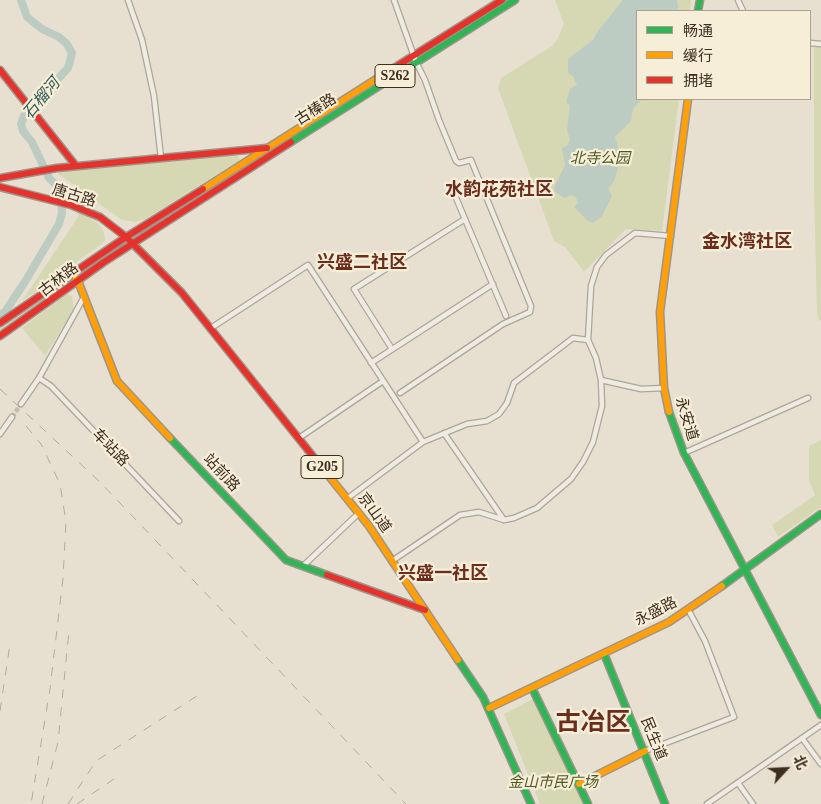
<!DOCTYPE html>
<meta charset="utf-8">
<style>
body{margin:0}
#map{position:relative;width:821px;height:804px;overflow:hidden;background:#e7e0d1;font-family:"Times New Roman","Noto Sans SC",serif}
canvas{display:block}
.legend{position:absolute;left:636px;top:10px;width:175px;height:90px;box-sizing:border-box;background:#f7eed8;border:1px solid #ada18e;margin:0;padding:6px 9px;list-style:none;font-size:15px;color:#3d2e20}
.legend li{display:flex;align-items:center;gap:10px;height:25px}
.legend b{width:25px;border:1px solid #ada18e}
.north{position:absolute;left:761px;top:744px;width:50px;height:50px;-webkit-text-stroke:4px #f7eed8;paint-order:stroke;rotate:65deg;font-size:14px;font-weight:700;line-height:20px;text-align:center;color:#3d2e20}
.north::after{content:'';display:block;margin:auto;width:18px;height:22px;background:#3d2e20;clip-path:polygon(50% 0,100% 100%,50% 72%,0 100%)}
</style>
<div id="map">
<canvas width="821" height="804"></canvas>
<ul class="legend">
<li><b style="height:6px;background:#30b455"></b>畅通</li>
<li><b style="height:6px;background:#ff9f0a"></b>缓行</li>
<li><b style="height:6px;background:#e5322d"></b>拥堵</li>
</ul>
<div class="north">北</div>
</div>
<script>
const context = document.querySelector('canvas').getContext('2d');
context.lineJoin = 'round';
function fillPath(path, color) {
  context.fillStyle = color;
  context.fill(path, 'evenodd');
}
function poly(rows) {
  const path = new Path2D();
  for (const r of rows) {
    path.moveTo(r[0], r[1]);
    for (let i = 2; i < r.length; i += 2) path.lineTo(r[i], r[i + 1]);
  }
  return path;
}
function trace(path, color, width, dash) {
  context.strokeStyle = color;
  context.lineWidth = width;
  context.lineCap = dash ? 'butt' : 'round';
  context.setLineDash(dash || []);
  context.stroke(path);
}
function write(font, color, halo, rows, align = 'center') {
  context.font = font + ' "Times New Roman","Noto Sans SC",serif';
  context.lineWidth = 4.5;
  context.setLineDash([]);
  context.textBaseline = 'middle';
  context.strokeStyle = halo;
  context.fillStyle = color;
  for (const [text, x, y, turn = 0] of rows) {
    context.save();
    context.translate(x, y);
    context.rotate((+turn || 0) * Math.PI / 180);
    context.textAlign = isNaN(turn) ? turn : align;
    if (halo) context.strokeText(text, 0, 0);
    context.fillText(text, 0, 0);
    context.restore();
  }
}
const green = poly([
 [555,0,691,0,690,11,637,11,637,99,679,99,662,231,626,229,584,272,566,248,554,241,498,88,501,78,552,46,557,40,564,24],
 [814,45,821,46,821,320,819,321,817,312,814,191],
 [237,154,240,160,145,219,136,222,122,220,98,203,69,196,80,194,78,187,58,174,60,170],
 [79,212,98,223,104,232,105,240,103,243,22,301,78,217],
 [59,285,62,289,0,334,0,327],
 [67,294,72,296,74,309,45,356,22,328],
 [821,440,821,507,778,537,772,525,815,495,809,480,809,446],
 [533,699,584,804,540,804,504,714]
]);
const water = poly([
 [623,0,677,0,678,7,677,11,637,11,637,99,642,99,633,109,631,121,615,137,621,157,614,182,608,188,612,196,602,216,593,223,588,221,574,207,578,203,576,197,571,195,565,198,555,192,554,188,565,165,562,148,568,145,570,139,567,130,570,105,566,103,570,89,577,85,573,76,568,73,568,59,593,40,598,31]
]);
const river = poly([
 [0,315,5,312,26,280,59,224,62,213,60,189,49,178,32,142,23,131,21,124,24,116,68,68,72,53,67,44,59,37,42,29,27,17,21,0]
]);
const streetTunnel = poly([
 [12,417,21,404]
]);
const street = poly([
 [128,0,142,40,154,96,161,158],
 [394,0,416,62,425,80,439,120,456,161,459,163,471,160,531,306,530,312,503,324,400,393],
 [738,0,743,11],
 [810,43,821,44],
 [451,186,506,316],
 [211,328,308,265,423,442],
 [392,349,354,289,465,219],
 [371,363,493,284],
 [39,378,51,386,179,521],
 [601,380,641,389,664,388],
 [21,404,39,378,84,297],
 [444,433,504,520],
 [0,434,12,417],
 [299,438,383,381],
 [684,453,808,398],
 [348,498,423,442,467,424,487,421,499,414,507,403,514,383,573,338,588,340],
 [392,561,460,515,479,512,504,520,514,518,537,508,571,479,583,462,593,442,602,406,601,380,596,358,588,340,591,286,597,267,606,255,635,233,671,236],
 [303,566,359,513],
 [802,738,821,764],
 [645,751,734,717,705,641,690,613],
 [738,783,753,804],
 [707,804,821,725]
]);
const fast = poly([
 [698,11,700,0],
 [291,142,515,0],
 [669,412,684,453,821,715],
 [170,438,286,560,327,575],
 [722,586,821,514],
 [605,656,665,804],
 [458,660,483,697,531,804],
 [534,692,588,804]
]);
const slow = poly([
 [203,189,381,76],
 [72,272,78,281,117,381,170,438],
 [669,412,664,388,660,312,688,99],
 [320,465,369,526,458,660],
 [489,708,669,622,722,586],
 [579,784,645,751]
]);
const jam = poly([
 [0,70,76,166],
 [381,76,502,0],
 [0,178,57,168,267,148],
 [0,187,71,205,100,217,126,237,182,293,320,465],
 [0,323,126,237,203,189],
 [0,336,104,262,291,142],
 [327,575,425,610]
]);
const rail = poly([
 [0,389,100,482,406,804],
 [26,426,41,444,60,484,66,522,63,578,50,689,31,804],
 [0,711,10,644],
 [42,804,58,742,69,631],
 [68,804,96,761,200,694],
 [77,804,117,777]
]);
const shields = [
 [395,76,40],
 [322,467,42]
];
const shieldNames = [
 ["S262",395,76],
 ["G205",322,467]
];
const streetNames = [
 ["古榛路",316,110,-32],
 ["唐古路",74,196,17],
 ["古林路",59,280,-37],
 ["永安道",686,419,73],
 ["车站路",110,448,46],
 ["站前路",221,473,47],
 ["京山道",374,513,54],
 ["永盛路",656,612,-27],
 ["民生道",653,739,68]
];
const parkNames = [
 ["北寺公园",600,159],
 ["金山市民广场",553,783]
];
const waterNames = [
 ["石榴河",42,99,-50]
];
const quarterNames = [
 ["水韵花苑社区",499,190],
 ["金水湾社区",747,242],
 ["兴盛二社区",362,263],
 ["兴盛一社区",443,574]
];
const townNames = [
 ["古冶区",593,724]
];
fillPath(green, '#d6d7b3');
fillPath(water, '#bcccc2');
trace(river, '#bcccc2', 8);
trace(streetTunnel, '#c5bcae', 4.5, [4.5, 2]);
trace(street, '#ada599', 7);
trace(fast, '#9c958a', 9);
trace(slow, '#9c958a', 9);
trace(jam, '#9c958a', 9);
trace(street, '#efebe3', 4.5);
trace(fast, '#30b455', 6);
trace(slow, '#ff9f0a', 6);
trace(jam, '#e5322d', 6);
trace(rail, '#afaaa2', 1, [9, 9]);
for (const [x, y, w] of shields) {
  const box = new Path2D();
  box.roundRect(x - w / 2, y - 11.5, w, 23, 4);
  context.fillStyle = '#f7eed8';
  context.fill(box);
  trace(box, '#3d2e20', 1);
}
write('bold 14px', '#3d2e20', null, shieldNames);
write('15px', '#3d2e20', '#f7eed8', streetNames);
write('italic 15px', '#4d5a26', '#f7eed8', parkNames);
write('italic 16px', '#2f5d5a', '#f7eed8', waterNames);
write('bold 18px', '#6b2e1e', '#f7eed8', quarterNames);
write('bold 25px', '#6b2e1e', '#f7eed8', townNames);
</script>
